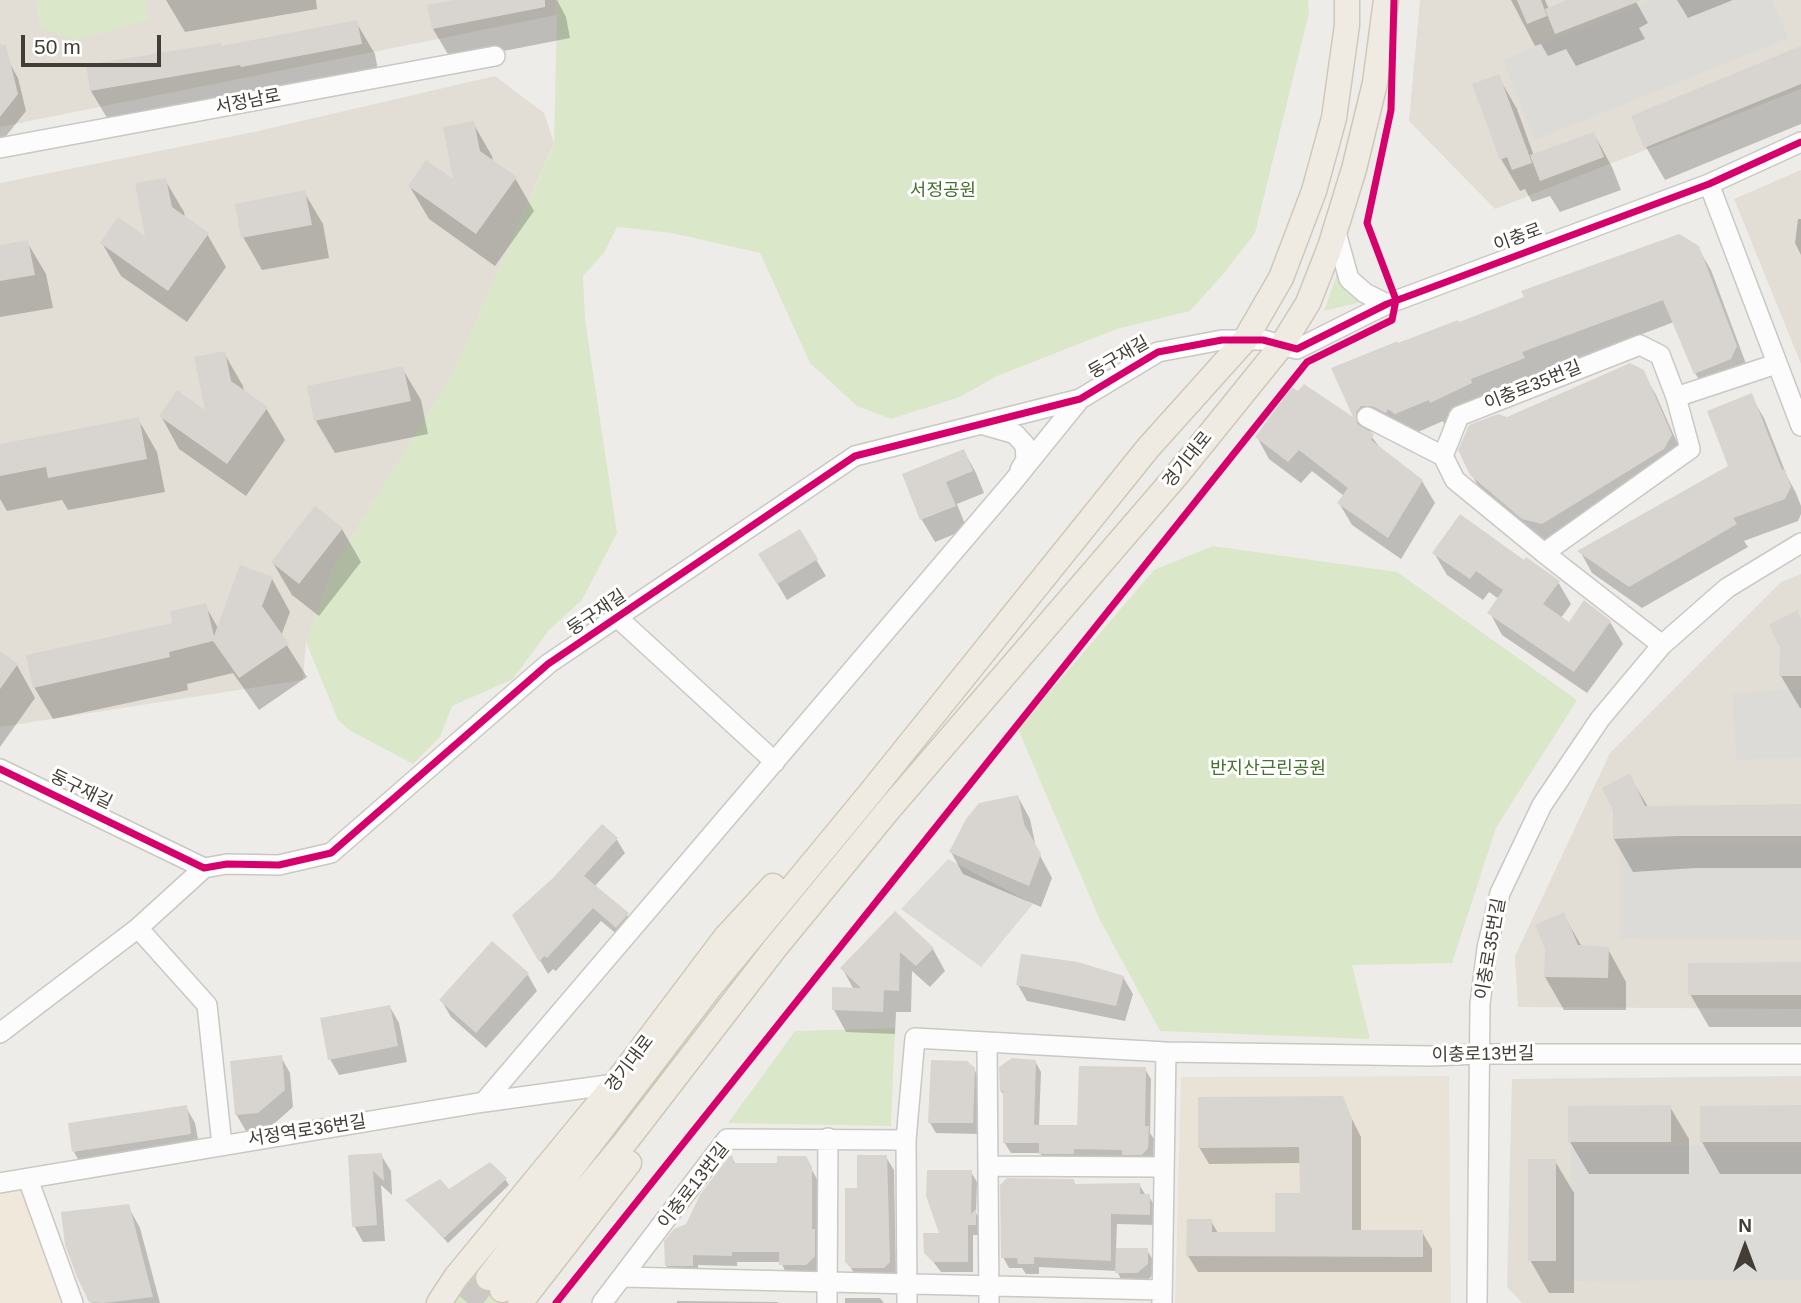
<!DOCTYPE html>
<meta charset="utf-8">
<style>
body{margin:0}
#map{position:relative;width:1801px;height:1303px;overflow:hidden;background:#eeece8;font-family:Helvetica,sans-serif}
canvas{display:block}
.north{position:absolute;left:1710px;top:1212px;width:70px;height:70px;-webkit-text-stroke:5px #fff;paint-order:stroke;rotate:0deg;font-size:19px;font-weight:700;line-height:28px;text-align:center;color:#433e35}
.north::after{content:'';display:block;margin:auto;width:24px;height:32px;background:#433e35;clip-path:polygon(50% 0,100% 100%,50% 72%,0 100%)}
.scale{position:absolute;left:21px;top:35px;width:140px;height:32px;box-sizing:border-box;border:4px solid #433e35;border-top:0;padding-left:9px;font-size:21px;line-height:24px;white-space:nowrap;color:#433e35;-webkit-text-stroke:5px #fff;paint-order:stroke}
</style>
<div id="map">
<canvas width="1801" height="1303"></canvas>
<div class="north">N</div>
<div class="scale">50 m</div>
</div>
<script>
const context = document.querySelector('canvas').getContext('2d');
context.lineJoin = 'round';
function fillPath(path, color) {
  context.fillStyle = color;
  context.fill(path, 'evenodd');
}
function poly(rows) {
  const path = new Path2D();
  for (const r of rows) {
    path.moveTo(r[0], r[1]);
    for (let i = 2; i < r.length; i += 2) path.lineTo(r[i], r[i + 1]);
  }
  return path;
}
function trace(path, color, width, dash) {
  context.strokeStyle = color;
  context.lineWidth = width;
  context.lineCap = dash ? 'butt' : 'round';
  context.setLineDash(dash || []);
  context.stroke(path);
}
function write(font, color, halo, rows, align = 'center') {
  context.font = font + ' Helvetica,"Noto Sans KR",sans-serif';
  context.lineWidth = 6;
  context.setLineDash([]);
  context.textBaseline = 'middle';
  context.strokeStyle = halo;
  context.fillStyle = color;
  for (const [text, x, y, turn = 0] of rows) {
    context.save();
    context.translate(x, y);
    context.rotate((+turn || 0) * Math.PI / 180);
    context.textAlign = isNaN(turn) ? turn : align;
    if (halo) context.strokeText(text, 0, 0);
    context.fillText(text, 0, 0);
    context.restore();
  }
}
const residential = poly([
 [0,0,36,0,41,28,147,20,146,0,555,0,557,15,0,127],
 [1420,0,1801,0,1801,89,1495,209,1409,121],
 [495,76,544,113,554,143,453,374,335,564,306,642,303,680,0,727,0,183,254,132],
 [1801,170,1801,364,1734,199],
 [1801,574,1801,1009,1518,1007,1515,956,1610,753,1781,582],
 [1801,1076,1801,1303,1522,1303,1507,1287,1512,1079]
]);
const commercial = poly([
 [28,1179,73,1303,0,1303,0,1184]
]);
const education = poly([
 [1449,1076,1451,1303,1175,1303,1181,1077]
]);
const green = poly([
 [36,0,146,0,148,20,76,40,41,28],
 [555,0,1308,0,1309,13,1255,233,1225,272,1190,311,1117,329,997,376,960,397,891,419,857,406,810,363,760,253,672,233,617,227,604,253,583,276,585,319,617,533,582,600,549,630,513,679,452,706,440,737,413,764,349,730,338,720,306,642,335,564,453,373,554,144,557,15],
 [1337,274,1349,293,1361,302,1324,311],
 [1213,546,1397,572,1577,700,1496,828,1452,963,1352,965,1370,1039,1160,1031,1100,920,1018,729,1154,570],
 [895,1028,891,1126,728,1123,795,1031],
 [471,1265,488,1278,511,1297,505,1303,452,1303]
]);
const parking = poly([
 [1652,0,1772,0,1788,38,1535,140,1503,60],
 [1801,689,1801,757,1736,760,1733,693],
 [1620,843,1801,843,1801,940,1620,939],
 [948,859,1033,904,981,967,901,909],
 [1801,1146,1801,1280,1571,1281,1571,1146]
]);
const shadow = poly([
 [166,0,316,0,317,9,185,32],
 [464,0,557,0,566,17,570,38,452,61,433,29],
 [1511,0,1545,0,1549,9,1572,0,1635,0,1648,23,1639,28,1645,39,1576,66,1566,49,1548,56,1541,44,1535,46],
 [1677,0,1733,0,1688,18],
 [356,22,375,54,379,76,110,123,91,91,88,66,221,48],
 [0,43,4,63,9,62,18,78,26,111,6,136,0,138],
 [1801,48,1801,124,1665,180,1646,147,1633,117],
 [1498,76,1517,109,1534,156,1594,134,1612,167,1621,190,1560,212,1550,196,1532,202,1525,189,1520,191,1501,159],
 [473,123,492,156,493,163,515,178,534,211,495,266,429,219,410,187,456,183],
 [165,180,184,212,185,219,207,234,226,267,187,322,121,276,102,243,148,240],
 [304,192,323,224,329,258,262,270,243,237],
 [1798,219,1801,219,1801,255,1795,243],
 [27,242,46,274,53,308,0,317,0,247],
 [1698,248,1711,270,1748,369,1708,395,1695,373,1674,322,1534,375,1536,381,1444,424,1443,421,1409,436,1374,428,1369,433,1381,449,1422,481,1435,503,1401,559,1352,525,1339,503,1344,496,1312,471,1301,483,1269,459,1257,437,1304,386,1357,422,1333,369,1458,324],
 [224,353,243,386,244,392,266,408,285,440,246,496,179,449,161,416,207,414],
 [402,368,421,400,428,434,335,453,316,421,309,387],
 [1643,372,1656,395,1684,458,1677,471,1555,546,1537,541,1485,497,1471,474,1507,418],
 [1751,396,1764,418,1787,476,1796,493,1801,506,1801,514,1798,521,1744,541,1748,547,1642,608,1592,573,1580,551,1730,467],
 [138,419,157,452,165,492,68,510,62,500,7,511,0,499,0,446],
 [964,451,976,473,984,493,957,504,967,529,935,542,922,520,904,475],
 [342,529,361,562,319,616,292,595,273,563],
 [799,531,826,576,787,600,760,554],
 [1434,553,1525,563,1558,582,1571,604,1561,618,1569,624,1610,622,1623,644,1587,693,1502,635,1490,613,1499,599,1489,592,1483,600,1447,575],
 [272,579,290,612,281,636,307,677,259,710,233,673,187,684,188,690,53,719,34,687,174,624,205,605,218,628],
 [1801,621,1801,708,1800,708,1781,676],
 [0,653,17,665,35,698,0,747],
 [1629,775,1648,807,1801,806,1801,868,1696,868,1633,872,1614,839],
 [1018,797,1030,819,1036,848,1052,878,1041,907,963,874,951,852],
 [602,826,617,840,625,853,594,887,627,915,635,929,625,941,601,921,556,971,553,969,548,974,514,916,554,879],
 [895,914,933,949,945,971,930,987,912,971,911,1012,896,1012,895,1034,846,1032,834,1010,854,990,842,968],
 [1563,914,1582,947,1608,949,1626,982,1626,1010,1564,1010,1545,977,1547,949],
 [1801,964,1801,1027,1709,1027,1690,994],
 [528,975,537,991,486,1048,451,1017,441,1000],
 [1123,977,1133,994,1125,1021,1027,1001,1018,985],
 [390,1007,399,1023,407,1062,339,1075,330,1059],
 [281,1057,290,1073,293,1107,268,1129,246,1131,236,1114],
 [1035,1061,1041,1072,1039,1126,1079,1126,1145,1069,1151,1079,1150,1133,1154,1139,1153,1160,1047,1164,1040,1153,1011,1153,1004,1142,1005,1097,1001,1091],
 [974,1069,980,1080,978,1134,936,1133,930,1123],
 [1341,1097,1361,1137,1361,1232,1422,1232,1432,1249,1432,1272,1198,1272,1188,1256,1211,1221,1218,1233,1277,1233,1301,1195,1301,1163,1209,1164,1199,1147],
 [186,1107,195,1123,200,1150,83,1168,74,1152],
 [1670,1107,1689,1139,1689,1174,1589,1174,1570,1142],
 [1801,1107,1801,1174,1720,1174,1702,1142],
 [381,1155,391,1171,392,1195,381,1185,385,1241,363,1242,354,1226,350,1157],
 [886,1157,894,1170,896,1276,855,1275,847,1261,859,1190],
 [732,1158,736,1165,779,1165,805,1158,817,1179,820,1267,812,1275,787,1275,781,1262,737,1262,737,1266,698,1265,698,1277,672,1276,666,1265,687,1225],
 [1555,1161,1574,1193,1574,1293,1549,1293,1530,1260],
 [971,1172,977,1182,976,1213,981,1222,981,1235,973,1235,973,1272,941,1272,926,1252,942,1235],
 [505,1179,509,1185,448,1243,407,1200],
 [1073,1180,1076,1186,1139,1184,1146,1196,1149,1196,1155,1207,1155,1225,1117,1224,1116,1249,1147,1250,1153,1260,1153,1275,1144,1283,1123,1283,1117,1271,1039,1267,1039,1274,1026,1274,1022,1268,1009,1268,1003,1257],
 [128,1206,140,1228,160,1303,92,1303,78,1277],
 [845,1298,880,1298,884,1303,845,1303],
 [677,1301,778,1302,778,1303,677,1303]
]);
const building = poly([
 [454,0,545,0,545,7,432,29,427,5],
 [1517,0,1541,0,1547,16,1527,24],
 [1567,0,1640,0,1640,1,1555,34,1545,9],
 [357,20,362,44,241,67,240,65,90,91,86,65,221,43,221,46],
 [0,45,6,45,18,94,0,117],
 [1801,46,1801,84,1644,148,1631,116],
 [1499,74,1532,163,1512,170,1507,157,1500,160,1472,84],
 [474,121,480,151,517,177,476,234,408,186,426,160,453,179,443,127],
 [1594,132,1604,157,1540,181,1530,155],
 [166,178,172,207,209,233,168,291,100,243,118,217,145,236,135,183],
 [305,190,312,225,241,238,235,204],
 [1679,234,1699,246,1737,346,1731,359,1694,374,1663,300,1522,352,1525,358,1471,379,1472,383,1430,403,1429,400,1395,414,1388,409,1386,413,1372,406,1361,406,1356,412,1357,424,1374,434,1371,440,1423,480,1388,538,1337,503,1348,488,1299,450,1288,462,1255,437,1292,387,1298,391,1304,384,1353,417,1331,368,1398,341,1398,343,1458,320,1459,322,1524,297,1521,291],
 [28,240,35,275,0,281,0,245],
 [225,351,231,381,268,407,227,464,159,416,177,390,205,410,194,357],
 [1630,363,1644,370,1672,435,1664,449,1542,524,1522,519,1470,475,1458,450,1469,425,1498,414,1507,417],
 [403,366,411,401,314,421,307,386],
 [1752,393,1782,470,1785,469,1791,487,1785,499,1733,518,1737,524,1629,587,1577,551,1728,466,1707,411],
 [139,417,147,459,48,478,46,467,0,476,0,444],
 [964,449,973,471,946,482,956,506,920,520,902,474],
 [315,506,343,528,299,584,271,562],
 [1460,514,1524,560,1526,557,1560,581,1543,604,1569,622,1584,600,1611,621,1574,672,1487,613,1503,590,1476,571,1470,579,1432,553],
 [800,529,818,559,777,584,758,554],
 [240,565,273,577,262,606,289,644,239,678,213,641,169,652,170,657,33,688,26,655,172,623,170,611,206,603,214,636],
 [1797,610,1801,619,1801,676,1779,676,1780,648,1769,625],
 [0,651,18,664,0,689],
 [1630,773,1645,806,1801,804,1801,836,1677,836,1613,839,1613,811,1602,788],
 [1018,795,1024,824,1041,854,1029,886,949,852,966,819,979,803],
 [602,824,618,838,584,876,629,913,616,928,593,908,547,958,544,956,539,962,512,915,553,878],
 [895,911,934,948,916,966,900,952,899,991,884,990,883,1012,832,1010,832,987,861,988,840,968],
 [1564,912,1578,945,1609,947,1608,978,1544,977,1545,949,1535,925],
 [492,941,529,973,476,1033,439,1000],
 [1021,954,1078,962,1124,976,1116,1006,1016,985],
 [1801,962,1801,995,1688,995,1688,963],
 [390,1005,398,1046,328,1060,320,1018],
 [282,1055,285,1090,258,1113,235,1115,230,1061],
 [1012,1058,1036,1060,1034,1125,1077,1125,1079,1066,1146,1067,1145,1126,1149,1126,1148,1148,1142,1155,1122,1155,1122,1150,1074,1149,1074,1154,1039,1154,1039,1143,1003,1143,1003,1091,1000,1091,999,1067],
 [931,1060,967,1061,975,1068,973,1123,928,1123],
 [1343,1096,1352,1119,1352,1230,1423,1230,1423,1257,1186,1256,1187,1219,1212,1219,1212,1232,1275,1232,1275,1193,1300,1193,1299,1147,1198,1148,1198,1097],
 [187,1105,191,1134,72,1152,68,1123],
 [1671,1105,1671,1142,1568,1142,1568,1106],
 [1801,1105,1801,1142,1700,1142,1700,1106],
 [382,1153,384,1181,373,1171,377,1225,352,1227,348,1155],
 [857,1155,887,1155,890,1262,884,1268,851,1268,845,1262,845,1188,857,1188],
 [729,1156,733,1156,733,1163,777,1163,777,1156,806,1156,812,1167,812,1229,815,1229,815,1256,806,1265,779,1265,779,1252,732,1252,732,1256,693,1255,693,1266,665,1266,664,1241,674,1229,686,1224,700,1195],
 [1528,1159,1556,1159,1556,1261,1528,1261],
 [490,1162,507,1178,444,1238,405,1200,440,1179,449,1189],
 [927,1170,972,1170,971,1214,976,1209,976,1225,968,1225,968,1262,933,1262,924,1253,923,1233,939,1233,926,1196],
 [1007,1178,1074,1179,1075,1184,1140,1183,1140,1194,1150,1194,1150,1215,1111,1214,1111,1261,1034,1257,1034,1264,1018,1264,1017,1258,1001,1258,1000,1185],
 [129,1204,153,1297,104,1303,89,1302,77,1277,65,1245,61,1212],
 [1116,1248,1148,1248,1148,1264,1137,1273,1115,1273]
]);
const majorTunnel = poly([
 [468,1303,488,1278]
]);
const minor = poly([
 [0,148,495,56],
 [1709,184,1801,426],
 [1335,229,1349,279,1365,293,1387,304],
 [1640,345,1660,355,1676,397,1690,449,1544,553,1455,480,1443,456,1459,416,1640,345],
 [1676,397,1776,364],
 [1367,417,1443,456],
 [984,425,1015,434,1025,445,1026,460,1020,470],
 [1544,553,1662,645],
 [618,618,775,762],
 [0,769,204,868,227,864,279,865,331,853,548,664,855,456,1080,399,1158,352,1222,340,1263,340,1297,349,1387,304,1709,184,1801,142],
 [138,928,207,1005,222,1145],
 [0,1033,138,928,204,868],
 [987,1043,989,1303],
 [484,1102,1012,483,1080,399],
 [988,1166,1162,1167],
 [28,1179,73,1303],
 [0,1183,484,1102,615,1084],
 [623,1277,1162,1290],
 [1162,1302,1166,1052],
 [602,1303,727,1139,906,1140],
 [827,1303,828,1138],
 [907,1303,906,1140,915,1038,1166,1052,1431,1056,1480,1054,1801,1054],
 [1477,1303,1480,1004,1487,948,1500,893,1542,805,1600,719,1662,645,1727,588,1801,543]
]);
const major = poly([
 [488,1278,711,986,867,797,1148,448,1245,340,1281,278,1314,191,1334,118,1347,25,1347,0],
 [502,1290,623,1145,775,948,890,808,1176,476,1282,345,1308,303,1330,247,1354,169,1375,83,1386,0],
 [439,1303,456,1277,615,1084,725,938,773,886],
 [520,1303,629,1163]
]);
const cycleway = poly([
 [0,769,204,868,227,864,279,865,331,853,548,664,855,456,1080,399,1158,352,1222,340,1263,340,1297,349,1387,304,1709,184,1801,142],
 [556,1303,1307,362,1392,320,1396,300,1367,223,1391,110,1394,0]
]);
const streetNames = [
 ["서정남로",248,102,-11],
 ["이충로",1518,238,-20],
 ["둥구재길",1119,358,-30],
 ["이충로35번길",1533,386,-22],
 ["경기대로",1188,460,-51],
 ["둥구재길",597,613,-34],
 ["둥구재길",81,790,26],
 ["이충로35번길",1491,949,-80],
 ["이충로13번길",1483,1055,-1],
 ["경기대로",630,1064,-53],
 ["서정역로36번길",307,1131,-9],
 ["이충로13번길",694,1186,-52]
];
const parkNames = [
 ["서정공원",943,191],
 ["반지산근린공원",1268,769]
];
fillPath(residential, '#e2ded5');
fillPath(commercial, '#f0e8db');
fillPath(education, '#e9e3d7');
fillPath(green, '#dbe7c9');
fillPath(parking, '#dddbd8');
fillPath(shadow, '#0003');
fillPath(building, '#d8d5d0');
trace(majorTunnel, '#ccc9c4', 24, [24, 12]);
trace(minor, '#cac8c4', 22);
trace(major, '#cfc8b6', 27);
trace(minor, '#fcfcfc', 19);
trace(major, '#efebe3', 24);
trace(cycleway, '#d6006c', 7);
write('18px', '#433e35', '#fff', streetNames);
write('18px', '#45712c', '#fff', parkNames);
</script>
